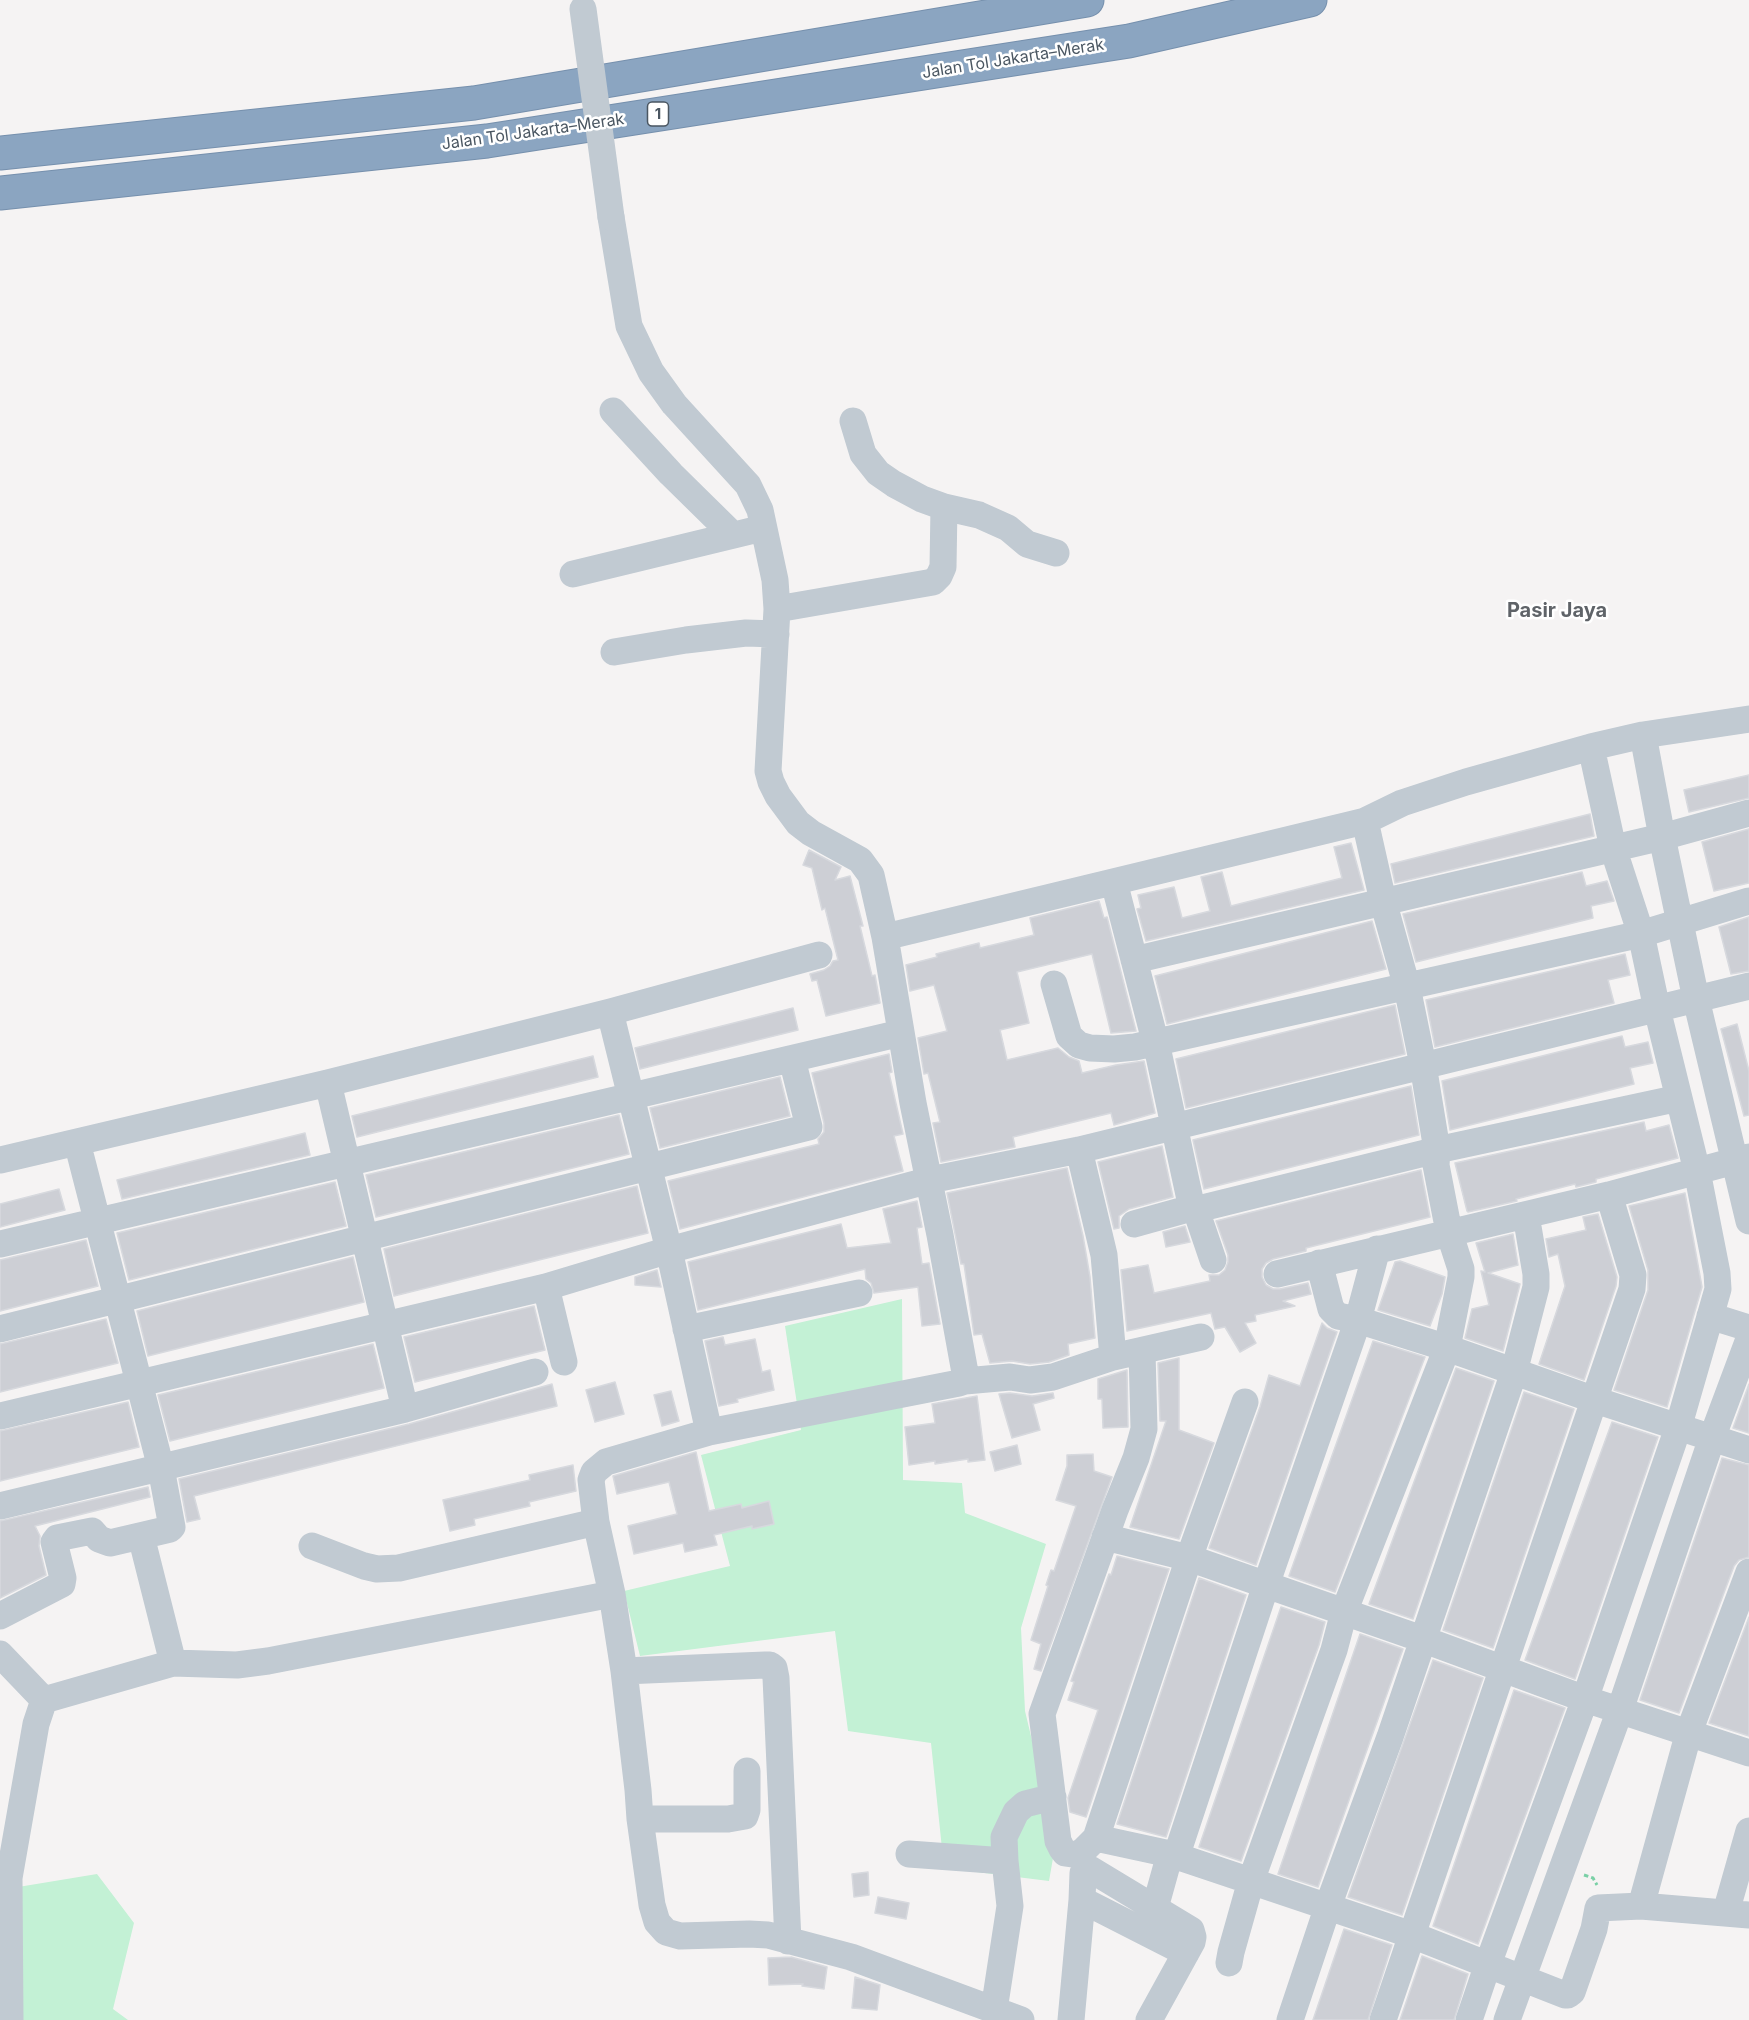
<!DOCTYPE html>
<meta charset="utf-8">
<style>
body{margin:0}
canvas{display:block;background:#f5f3f3}
</style>
<canvas width="1749" height="2020"></canvas>
<script>
const context = document.querySelector('canvas').getContext('2d');
context.lineJoin = 'round';
function fillPath(path, color) {
  context.fillStyle = color;
  context.fill(path, 'evenodd');
}
function poly(rows) {
  const path = new Path2D();
  for (const r of rows) {
    path.moveTo(r[0], r[1]);
    for (let i = 2; i < r.length; i += 2) path.lineTo(r[i], r[i + 1]);
  }
  return path;
}
function trace(path, color, width, dash) {
  context.strokeStyle = color;
  context.lineWidth = width;
  context.lineCap = dash ? 'butt' : 'round';
  context.setLineDash(dash || []);
  context.stroke(path);
}
function write(font, color, halo, rows, align = 'center') {
  context.font = font + ' Inter,sans-serif';
  context.lineWidth = 5;
  context.setLineDash([]);
  context.textBaseline = 'middle';
  context.strokeStyle = halo;
  context.fillStyle = color;
  for (const [text, x, y, turn = 0] of rows) {
    context.save();
    context.translate(x, y);
    context.rotate((+turn || 0) * Math.PI / 180);
    context.textAlign = isNaN(turn) ? turn : align;
    if (halo) context.strokeText(text, 0, 0);
    context.fillText(text, 0, 0);
    context.restore();
  }
}
const green = poly([
 [902,1299,903,1480,962,1483,965,1513,1046,1544,1021,1628,1025,1711,1056,1841,1049,1881,944,1868,931,1743,848,1731,835,1631,640,1656,624,1591,730,1566,701,1455,801,1430,785,1326],
 [97,1874,134,1923,113,2009,128,2020,0,2020,0,1890]
]);
const building = poly([
 [1749,775,1749,798,1689,812,1684,790,1749,775],
 [1590,814,1594,836,1395,883,1391,864,1590,814],
 [1749,829,1749,883,1714,891,1702,842,1749,829],
 [1351,843,1364,890,1146,941,1137,909,1141,908,1138,895,1174,887,1182,918,1210,911,1201,877,1222,872,1231,906,1342,878,1334,847,1351,843],
 [809,850,841,867,835,880,850,876,863,926,860,926,872,976,875,975,880,1003,826,1016,817,980,812,981,810,974,824,970,830,966,833,961,838,960,825,908,822,910,812,868,803,865,809,850],
 [1582,872,1586,886,1607,881,1614,901,1591,906,1593,918,1416,962,1403,914,1582,872],
 [1099,901,1104,918,1107,917,1136,1031,1111,1033,1092,954,1017,972,1029,1023,1000,1030,1007,1060,1058,1048,1069,1057,1079,1061,1082,1073,1116,1065,1144,1061,1155,1113,1114,1125,1111,1113,1013,1137,1015,1147,941,1162,933,1123,940,1122,928,1073,924,1074,918,1038,947,1031,934,985,910,991,906,965,937,957,936,954,979,943,980,948,1034,935,1030,918,1099,901],
 [1749,917,1749,971,1731,974,1719,927,1749,917],
 [1372,921,1386,969,1167,1024,1155,976,1372,921],
 [1625,954,1630,975,1608,980,1614,1003,1435,1047,1426,1000,1625,954],
 [1395,1005,1405,1054,1186,1108,1176,1059,1395,1005],
 [793,1008,798,1030,640,1069,635,1048,793,1008],
 [1737,1024,1749,1071,1749,1115,1744,1116,1721,1029,1737,1024],
 [1622,1036,1625,1047,1648,1042,1653,1063,1630,1068,1634,1084,1450,1130,1442,1081,1622,1036],
 [889,1054,892,1072,889,1073,903,1134,894,1136,903,1171,680,1229,668,1181,819,1144,818,1139,824,1132,824,1123,812,1073,889,1054],
 [593,1056,598,1077,357,1137,352,1116,593,1056],
 [780,1077,790,1116,660,1148,650,1108,780,1077],
 [1411,1086,1419,1135,1204,1189,1193,1140,1411,1086],
 [619,1115,629,1154,376,1217,366,1175,619,1115],
 [1644,1122,1646,1131,1669,1125,1678,1158,1596,1179,1596,1182,1576,1187,1575,1184,1524,1197,1516,1199,1517,1201,1468,1212,1467,1211,1455,1163,1644,1122],
 [305,1133,310,1155,122,1199,117,1180,305,1133],
 [1162,1146,1173,1197,1129,1209,1119,1216,1119,1228,1114,1229,1098,1162,1162,1146],
 [1067,1168,1083,1236,1090,1277,1095,1338,1068,1344,1069,1355,1049,1362,1030,1364,1012,1361,990,1363,982,1334,974,1335,964,1264,961,1264,947,1193,1067,1168],
 [1421,1170,1430,1217,1306,1248,1306,1251,1273,1259,1266,1263,1262,1269,1262,1277,1266,1285,1273,1289,1280,1289,1308,1283,1311,1294,1283,1301,1295,1306,1255,1315,1256,1321,1245,1323,1256,1343,1240,1352,1225,1327,1215,1329,1211,1313,1127,1331,1121,1270,1148,1265,1154,1293,1210,1281,1209,1275,1219,1275,1225,1270,1228,1262,1228,1255,1216,1221,1421,1170],
 [335,1182,346,1226,129,1280,117,1233,335,1182],
 [637,1186,648,1233,394,1296,384,1249,637,1186],
 [59,1189,65,1210,0,1227,0,1204,59,1189],
 [1685,1193,1702,1287,1667,1407,1614,1390,1648,1290,1648,1270,1629,1206,1685,1193],
 [917,1201,922,1227,917,1228,922,1264,929,1263,940,1324,922,1326,918,1287,874,1293,871,1283,866,1279,865,1269,698,1310,688,1262,841,1224,847,1248,891,1243,883,1209,917,1201],
 [1598,1214,1617,1277,1616,1286,1584,1380,1539,1364,1565,1286,1558,1254,1549,1257,1546,1239,1586,1230,1583,1217,1598,1214],
 [1185,1226,1190,1242,1166,1247,1163,1232,1185,1226],
 [1513,1234,1518,1265,1488,1273,1520,1284,1503,1351,1465,1338,1472,1309,1489,1305,1481,1271,1485,1272,1476,1243,1513,1234],
 [86,1240,98,1286,0,1311,0,1260,86,1240],
 [353,1257,364,1302,148,1356,137,1311,353,1257],
 [1400,1261,1445,1277,1442,1294,1430,1326,1378,1310,1395,1262,1400,1261],
 [657,1270,661,1287,635,1285,635,1277,657,1270],
 [534,1306,545,1350,415,1382,404,1337,534,1306],
 [106,1319,118,1363,0,1392,0,1344,106,1319],
 [1322,1323,1327,1328,1337,1332,1256,1565,1209,1548,1260,1407,1269,1375,1300,1386,1322,1323],
 [723,1337,725,1345,755,1339,762,1372,770,1370,774,1390,737,1399,738,1402,719,1406,705,1341,723,1337],
 [1373,1341,1425,1357,1335,1592,1289,1576,1373,1341],
 [373,1344,384,1388,170,1441,158,1395,373,1344],
 [1179,1358,1179,1430,1214,1443,1179,1539,1130,1527,1166,1421,1160,1421,1158,1363,1179,1358],
 [1456,1368,1494,1381,1413,1619,1369,1604,1456,1368],
 [1127,1370,1128,1427,1103,1428,1102,1399,1098,1399,1098,1379,1127,1370],
 [615,1382,624,1414,595,1422,586,1390,615,1382],
 [552,1384,557,1406,194,1496,200,1519,187,1522,179,1479,409,1424,552,1384],
 [1749,1384,1749,1433,1733,1428,1749,1384],
 [671,1391,679,1421,662,1426,654,1395,671,1391],
 [1524,1392,1574,1409,1493,1648,1443,1630,1524,1392],
 [1010,1393,1032,1396,1053,1393,1054,1398,1033,1404,1040,1430,1012,1438,999,1394,1010,1393],
 [977,1396,985,1460,968,1462,968,1459,935,1464,935,1461,909,1465,905,1427,935,1423,932,1404,977,1396],
 [128,1402,139,1447,0,1481,0,1431,128,1402],
 [1612,1422,1658,1437,1575,1679,1525,1660,1612,1422],
 [1017,1445,1021,1464,995,1471,990,1452,1017,1445],
 [696,1452,709,1511,741,1504,742,1508,769,1501,774,1524,752,1529,752,1526,714,1535,717,1545,685,1552,683,1543,634,1554,628,1526,677,1514,669,1482,617,1494,613,1476,696,1452],
 [1093,1454,1094,1471,1112,1477,1041,1671,1034,1669,1041,1644,1031,1640,1048,1586,1046,1585,1051,1570,1054,1571,1076,1506,1056,1500,1067,1466,1067,1455,1093,1454],
 [1722,1458,1749,1465,1749,1557,1739,1560,1734,1566,1679,1713,1640,1700,1722,1458],
 [573,1465,576,1491,529,1502,530,1506,474,1519,475,1525,450,1531,443,1500,530,1480,529,1475,573,1465],
 [148,1487,150,1497,35,1526,40,1536,39,1546,46,1575,0,1598,0,1521,148,1487],
 [1117,1556,1169,1569,1086,1817,1070,1812,1068,1798,1098,1710,1068,1700,1074,1682,1071,1681,1109,1574,1111,1575,1117,1556],
 [1199,1578,1246,1595,1166,1837,1117,1824,1199,1578],
 [1281,1607,1325,1622,1319,1645,1241,1861,1199,1847,1281,1607],
 [1749,1617,1749,1736,1709,1723,1749,1617],
 [1360,1634,1403,1649,1318,1887,1278,1874,1360,1634],
 [1433,1660,1483,1678,1402,1915,1348,1897,1433,1660],
 [1514,1690,1565,1708,1478,1944,1433,1926,1514,1690],
 [868,1872,869,1895,854,1897,852,1874,868,1872],
 [878,1897,909,1903,906,1919,875,1913,878,1897],
 [1344,1929,1392,1945,1368,2020,1313,2020,1344,1929],
 [1422,1956,1468,1974,1454,2020,1400,2020,1422,1956],
 [791,1957,827,1967,824,1989,802,1986,803,1984,769,1985,768,1958,791,1957],
 [855,1977,880,1985,877,2010,852,2008,855,1977]
]);
const path = poly([
 [1584,1875,1593,1878,1597,1885]
]);
const minor = poly([
 [611,217,629,326,651,372,674,404,748,485,760,510,775,580,777,609,768,771,771,782,778,796,798,823,811,833,860,860,871,875,885,937,913,1103,940,1235,966,1378,965,1381,959,1383,709,1432,606,1462,594,1472,591,1480,596,1522,612,1594,624,1671,638,1790,640,1819,652,1905,657,1922,666,1932,680,1936,749,1934,768,1935,851,1957,1021,2020],
 [613,411,671,474,733,535],
 [944,507,979,515,1008,528,1027,544,1056,553],
 [573,574,763,528],
 [777,609,933,582,939,576,943,567,944,507,922,499,894,484,878,473,863,454,853,421],
 [614,652,686,640,746,633,776,634],
 [1643,735,1662,837,1696,999,1749,1221],
 [1114,882,1159,1056,1191,1204,1195,1207,1213,1260],
 [885,937,1365,821,1402,803,1466,782,1591,747,1643,735,1749,719],
 [1134,960,1662,837,1749,813],
 [1054,984,1069,1036,1079,1045,1090,1048,1114,1049,1135,1047,1641,934,1749,901],
 [610,1012,669,1250,709,1432],
 [328,1083,405,1409],
 [1079,1150,1104,1255,1113,1357],
 [0,1160,328,1083,610,1012,819,955],
 [1134,1224,1195,1207,1202,1208,1437,1150,1679,1098],
 [0,1244,901,1033],
 [1319,1263,1331,1309,1338,1316,1358,1320,1447,1348,1595,1400,1749,1450],
 [1277,1274,1609,1195,1749,1157],
 [546,1287,564,1362],
 [1710,1316,1749,1328],
 [0,1329,809,1127,792,1059],
 [686,1329,859,1293],
 [965,1381,1010,1377,1030,1380,1053,1377,1113,1357,1201,1337],
 [1245,1402,1189,1558,1096,1838,1170,1854,1412,1935,1565,1995,1568,1995,1572,1992,1594,1929,1598,1908,1641,1906,1749,1915],
 [0,1416,546,1287,669,1250,930,1180,1079,1150,1749,986],
 [0,1506,405,1409,535,1372],
 [141,1536,173,1663],
 [1105,1537,1189,1558,1422,1639,1585,1699,1749,1753],
 [312,1546,364,1566,377,1569,399,1568,596,1522],
 [0,1616,62,1584,63,1578,54,1542,57,1538,92,1531,99,1539,110,1543,170,1529,172,1527,161,1468,77,1142],
 [0,1654,44,1700,173,1663,237,1665,268,1661,612,1594],
 [624,1671,765,1665,770,1665,774,1668,776,1678,788,1941],
 [640,1819,728,1819,745,1816,747,1810,747,1771],
 [1096,1838,1079,1855,1065,1853,1062,1849,1058,1841,1042,1714,1115,1510,1136,1458,1144,1429,1142,1351],
 [909,1854,1005,1861,1010,1906,994,2010],
 [1176,1857,1266,1585,1358,1320,1377,1249],
 [1005,1861,1004,1837,1016,1812,1025,1804,1053,1797],
 [1082,1900,1186,1953],
 [1641,1906,1689,1732,1749,1572],
 [1155,1908,1170,1854],
 [1726,1912,1749,1831],
 [1229,1963,1231,1952,1251,1881,1334,1650,1344,1612,1447,1348,1461,1277,1461,1269,1449,1232,1436,1165,1437,1150,1423,1065,1407,987,1383,901,1365,821],
 [10,2020,9,1878,36,1724,44,1700],
 [1071,2020,1082,1900,1083,1873,1086,1869,1090,1869,1191,1930,1193,1937,1192,1942,1149,2020],
 [1290,2020,1328,1906,1390,1737,1514,1372,1536,1287,1536,1274,1526,1215],
 [1383,2020,1632,1289,1633,1275,1609,1195],
 [1469,2020,1488,1964,1585,1699,1678,1428,1718,1289,1717,1273,1697,1171,1657,1009,1641,934,1613,848,1591,747],
 [1507,2020,1620,1710,1712,1438,1749,1339]
]);
const highway = poly([
 [0,153,474,103,1087,0],
 [0,193,487,141,1129,41,1310,0]
]);
const minorBridge = poly([
 [583,9,611,217]
]);
const shields = [
 [658,114,21]
];
const shieldNames = [
 ["1",658,114]
];
const streetNames = [
 ["Jalan Tol Jakarta–Merak",1013,59,-9],
 ["Jalan Tol Jakarta–Merak",533,132,-8]
];
const quarterNames = [
 ["Pasir Jaya",1557,611]
];
fillPath(green, '#c3f1d5');
fillPath(building, '#cdcfd5');
trace(building, '#d7d9de', 1.5);
trace(highway, '#7690ad', 35);
trace(path, '#7ad0a6', 3, [4.5, 3]);
trace(minor, '#c1cad2', 27);
trace(highway, '#8ba5c1', 33);
trace(minorBridge, '#c1cad2', 27);
for (const [x, y, w] of shields) {
  const box = new Path2D();
  box.roundRect(x - w / 2, y - 12, w, 24, 4.5);
  context.fillStyle = '#fff';
  context.fill(box);
  trace(box, '#4a5661', 1.5);
}
write('bold 15px', '#4a5661', null, shieldNames);
write('16px', '#4a5661', '#fff', streetNames);
write('bold 20px', '#5f6368', '#fff', quarterNames);
</script>
